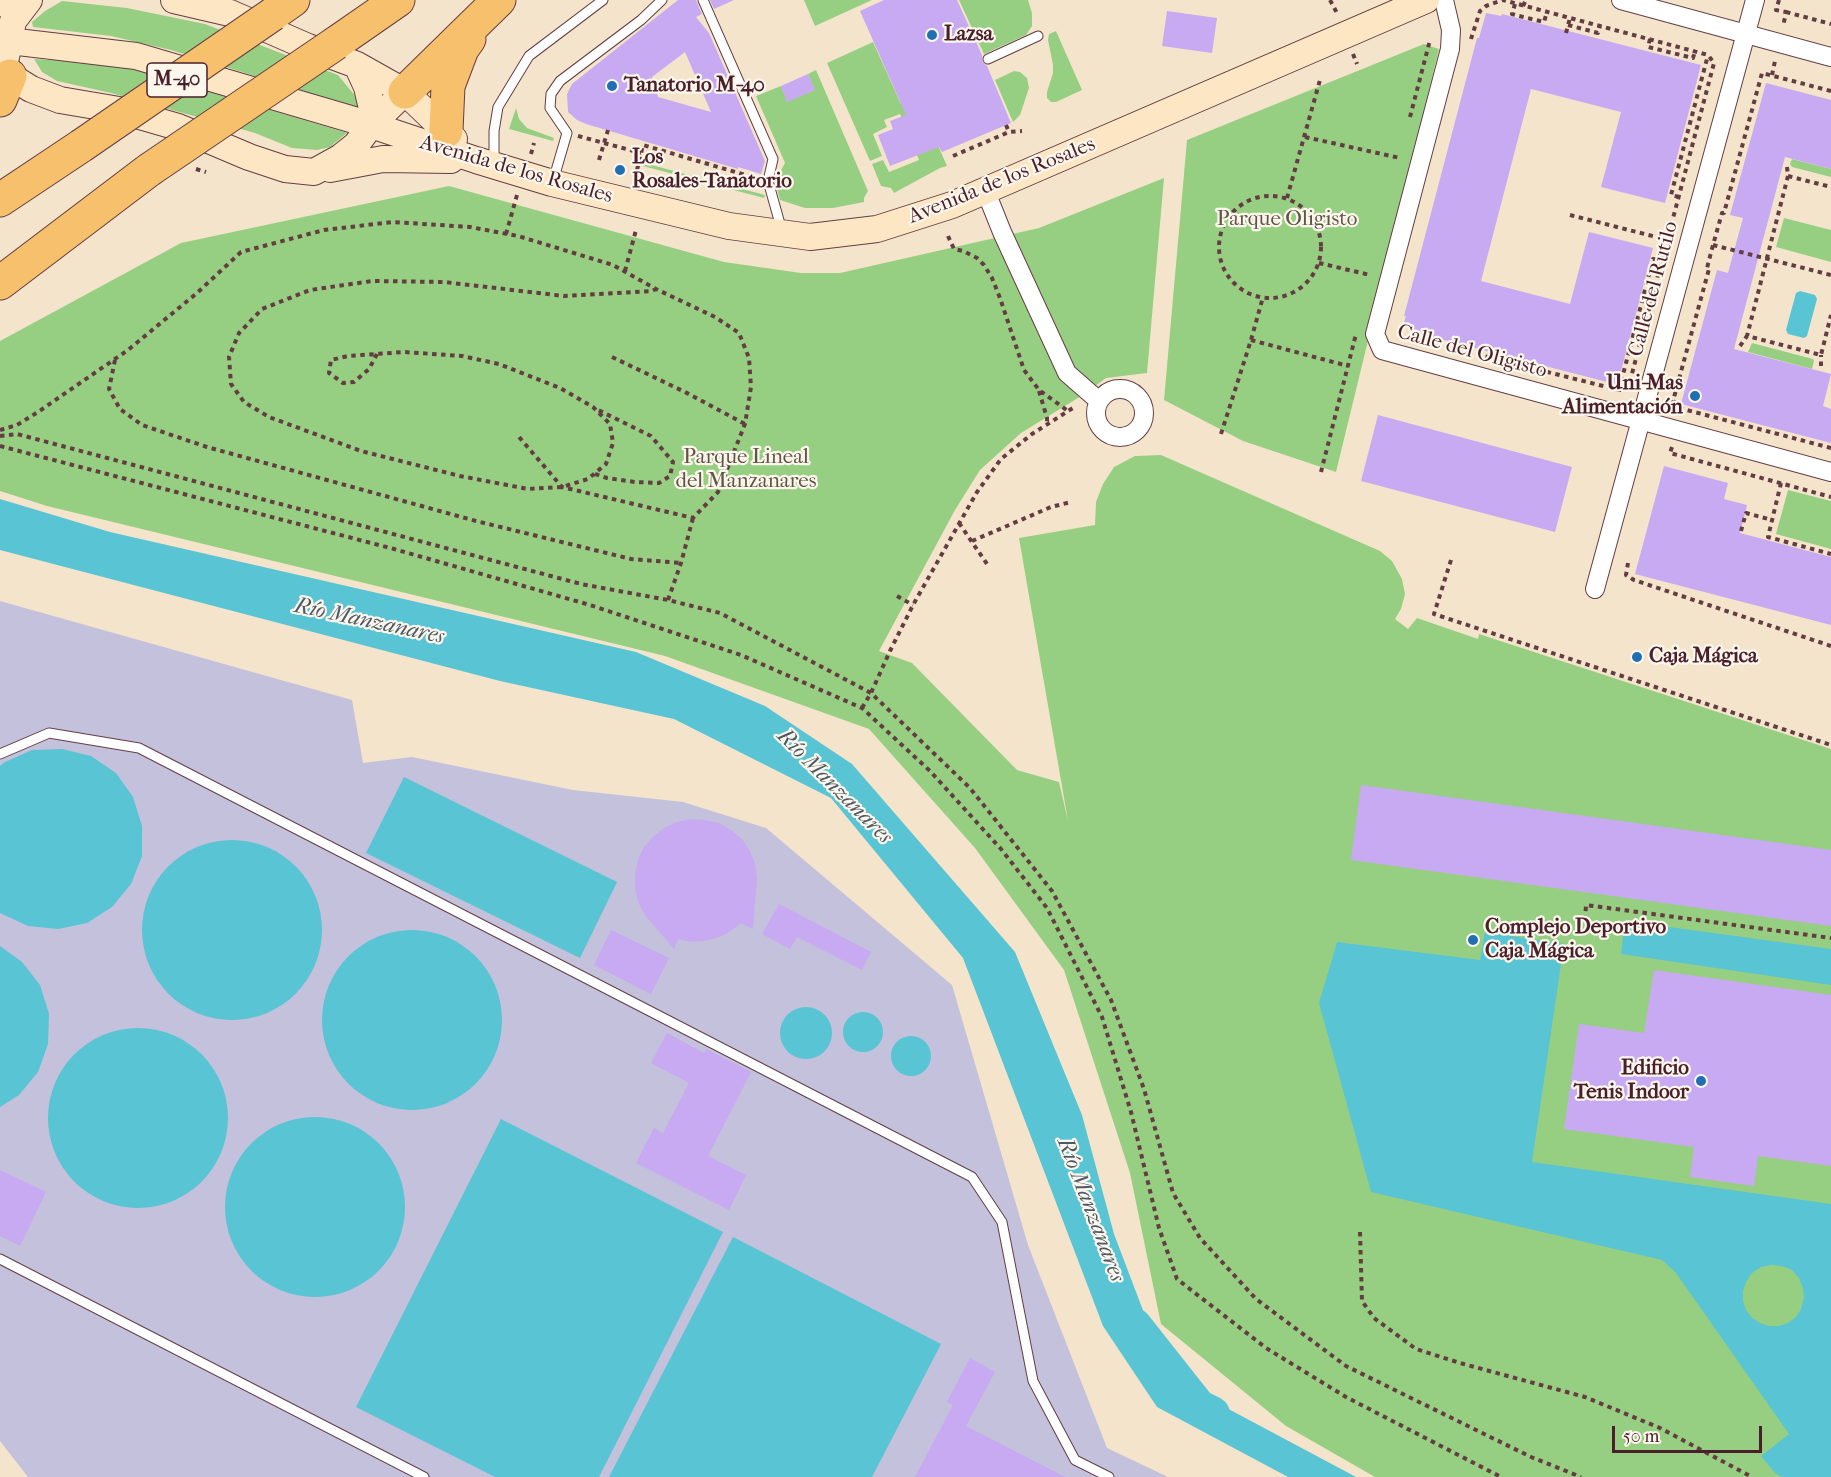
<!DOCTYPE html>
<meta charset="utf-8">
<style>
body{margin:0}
#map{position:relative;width:1831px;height:1477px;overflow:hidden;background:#f5e4cc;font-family:"IM FELL French Canon",serif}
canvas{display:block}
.scale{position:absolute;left:1612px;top:1426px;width:150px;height:27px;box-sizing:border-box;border:3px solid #4a1f2b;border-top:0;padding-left:8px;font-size:18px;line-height:21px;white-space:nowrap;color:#4a1f2b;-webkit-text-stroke:4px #fbf7ec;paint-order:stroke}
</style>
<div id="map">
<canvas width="1831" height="1477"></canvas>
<div class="scale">50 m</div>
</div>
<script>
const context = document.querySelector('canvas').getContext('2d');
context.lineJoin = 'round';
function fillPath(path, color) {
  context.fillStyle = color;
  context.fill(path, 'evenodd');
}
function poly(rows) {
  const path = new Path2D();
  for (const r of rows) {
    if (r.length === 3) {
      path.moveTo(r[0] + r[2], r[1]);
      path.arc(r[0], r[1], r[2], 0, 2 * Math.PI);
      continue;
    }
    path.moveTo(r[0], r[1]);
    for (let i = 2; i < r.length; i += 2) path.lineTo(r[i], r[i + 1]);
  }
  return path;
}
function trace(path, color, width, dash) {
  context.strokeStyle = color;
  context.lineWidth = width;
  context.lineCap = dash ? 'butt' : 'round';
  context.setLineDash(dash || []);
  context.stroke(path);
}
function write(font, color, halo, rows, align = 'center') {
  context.font = font + ' "IM FELL French Canon",serif';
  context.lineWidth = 4.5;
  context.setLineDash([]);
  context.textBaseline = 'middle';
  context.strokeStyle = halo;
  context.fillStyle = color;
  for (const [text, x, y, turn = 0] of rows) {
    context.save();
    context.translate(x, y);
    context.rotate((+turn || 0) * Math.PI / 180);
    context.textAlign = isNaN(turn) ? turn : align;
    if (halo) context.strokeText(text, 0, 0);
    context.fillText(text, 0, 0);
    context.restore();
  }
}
const industrial = poly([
 [0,601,352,700,363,763,412,757,573,790,683,802,766,828,952,985,1028,1245,1107,1448,1168,1477,28,1477,0,1441]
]);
const green = poly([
 [804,0,872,0,815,26],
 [959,0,1028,0,1032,13,1032,26,1026,35,984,54],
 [62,1,127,8,205,24,338,75,357,98,358,108,171,50,111,36,33,27,32,22,45,11],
 [1056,31,1082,90,1056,102,1051,102,1047,98,1047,92,1053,73,1053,65,1048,40,1049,34],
 [873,42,901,104,917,97,947,166,940,168,894,193,891,188,881,186,872,164,883,160,889,172,919,160,900,114,884,120,887,127,873,134,882,156,870,161,827,63],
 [1424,44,1439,49,1336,472,1243,441,1164,400,1187,140],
 [34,59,99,63,137,70,347,133,330,147,317,150,292,148,255,133,111,93,57,81,42,72],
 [816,70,868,191,864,198,864,202,833,208,805,208,780,200,775,181,785,163,756,96,781,86,787,101,814,89,808,74],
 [1014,71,1020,72,1027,78,1029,88,1020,115,1013,122,995,80],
 [516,108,519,119,527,128,554,138,553,141,509,129],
 [1792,159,1831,169,1831,177,1792,167,1790,164],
 [644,163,765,195,764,198,643,166],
 [1164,178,1147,373,1106,378,1086,393,1021,433,980,470,955,510,879,651,912,663,1017,770,1059,782,1068,821,1019,538,1095,525,1096,502,1103,484,1114,467,1135,456,1161,455,1380,551,1392,561,1402,579,1405,594,1401,609,1395,619,1408,629,1417,618,1478,639,1479,634,1831,749,1831,1477,1375,1477,1286,1426,1161,1324,1130,1173,1064,970,975,848,869,729,665,656,47,506,0,491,0,341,181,243,449,186,724,262,801,273,840,273,1039,228],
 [1784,218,1831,230,1831,262,1776,247],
 [1752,343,1813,359,1814,361,1812,369,1748,352],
 [1788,490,1831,501,1831,549,1776,534]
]);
const water = poly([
 [1800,291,1815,295,1817,299,1807,336,1804,338,1788,334,1786,330,1796,293],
 [0,499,110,532,636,652,765,706,852,764,1015,952,1082,1115,1114,1234,1163,1363,1176,1381,1356,1477,1288,1477,1157,1407,1103,1326,963,958,831,798,674,719,500,681,0,550],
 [62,749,91,756,116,773,133,797,142,826,142,856,131,884,112,907,87,923,58,929,28,926,0,913,0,766,5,762,32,750],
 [404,777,617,882,580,958,366,853],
 [232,930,90],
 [1625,921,1831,949,1831,985,1621,954],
 [412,1020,90],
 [1485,932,1564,944,1532,1162,1831,1204,1831,1477,1782,1477,1775,1473,1761,1456,1789,1434,1676,1273,1662,1260,1371,1192,1319,1003,1337,942,1480,960],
 [1771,1265,1782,1266,1792,1270,1799,1278,1803,1288,1804,1298,1801,1309,1796,1317,1788,1323,1779,1326,1769,1326,1760,1323,1752,1318,1746,1310,1743,1301,1743,1291,1746,1282,1752,1273,1761,1267],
 [0,946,22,962,40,985,49,1014,48,1044,38,1072,19,1095,0,1107],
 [806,1033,26],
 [863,1032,20],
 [138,1118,90],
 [911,1056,20],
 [315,1207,90],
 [501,1119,723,1232,599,1477,495,1477,356,1407],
 [733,1237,941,1344,872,1477,609,1477]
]);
const river = poly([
 [1134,1326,1198,1407,1212,1414]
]);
const building = poly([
 [678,0,696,0,702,14,696,17,709,33,765,161,761,174,738,167,738,169,586,124,577,120,568,112,567,94,572,84],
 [685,52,711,112,658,97,652,77],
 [710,0,734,0,714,9],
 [884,0,957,0,982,55,982,61,987,66,1011,123,942,152,939,147,890,166,878,135,893,129,890,121,906,115,860,11],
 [1167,11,1217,18,1212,53,1162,46],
 [1486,13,1501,16,1502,14,1701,65,1665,203,1601,187,1621,112,1531,89,1481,281,1570,304,1589,232,1653,248,1621,371,1618,371,1615,384,1417,333,1418,330,1403,326,1406,316,1404,316,1477,38,1479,38],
 [808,74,815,90,787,102,781,86],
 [1766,83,1831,100,1831,169,1785,157,1734,349,1831,374,1823,406,1831,409,1831,443,1681,404,1717,270,1728,273,1743,218,1730,215],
 [1378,415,1572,467,1555,532,1361,481],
 [1664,466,1728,483,1724,499,1747,505,1740,533,1831,557,1831,625,1635,574],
 [1361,785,1831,850,1831,926,1351,860],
 [691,819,705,820,719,823,731,830,742,839,750,851,755,864,757,878,753,929,741,923,728,933,716,938,704,941,691,942,678,939,674,949,645,915,638,902,635,888,635,874,638,860,644,847,653,837,664,828,677,822],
 [779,904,871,952,862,970,797,937,790,949,762,934],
 [611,930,669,958,651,994,594,965],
 [1654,970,1831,995,1831,1166,1758,1156,1754,1186,1690,1177,1694,1147,1564,1129,1579,1024,1644,1033],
 [667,1033,704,1053,706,1049,751,1072,708,1156,746,1175,729,1210,636,1163,654,1128,663,1133,689,1083,651,1063],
 [0,1170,46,1192,20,1246,0,1236],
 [970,1358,995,1372,966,1426,1065,1477,915,1477,953,1405,947,1402]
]);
const path = poly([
 [1330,0,1338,15],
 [1779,0,1776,10,1786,12,1783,27],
 [1515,4,1512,14,1519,16,1544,22,1547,12],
 [1523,6,1526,0],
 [1786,12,1831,24],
 [1568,25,1598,33,1600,26],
 [1566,33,1570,18],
 [1650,39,1648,47,1693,58,1695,51],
 [1353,54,1357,64],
 [1772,75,1775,61],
 [1831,91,1762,73,1724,213,1722,213,1713,245,1707,268,1709,269,1673,401,1683,409,1831,448],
 [1410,117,1430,40],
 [1006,125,1009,132],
 [578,136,641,153],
 [1305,137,1400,158],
 [531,154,534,143],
 [953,156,1009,132,1022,131],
 [599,160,608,130],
 [1787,167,1788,176,1747,336,1821,355,1831,315],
 [196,169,206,172],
 [637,170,643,145,756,178],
 [1788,176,1831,187],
 [1270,247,51],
 [1679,197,1671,195,1708,55],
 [1287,198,1320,80],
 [1570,215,1668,240],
 [506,234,517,195],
 [948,236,954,249,963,251,977,258,984,265,992,278,1000,298,1024,370,1039,390,1068,411],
 [1713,245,1831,275],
 [1319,263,1370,275],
 [625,271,636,230],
 [1251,340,1348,366],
 [1740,346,1747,336],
 [1468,352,1619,390,1624,390,1629,385,1714,63,1708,55,1503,0,1486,6,1480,11,1471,39],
 [377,354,369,369,354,382,343,383,329,373,331,360,348,356,404,352,462,356,499,364,560,388,593,407,610,424,613,443,606,464,588,479,562,487,528,489,460,476,361,451,269,417,244,402,231,384,229,357,239,333,262,309,310,290,372,281,444,282,564,296,652,291,656,289],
 [612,357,685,392,745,424],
 [115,360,109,389,120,409,142,425,207,447,476,521,631,559,681,563],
 [1821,366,1821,355],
 [1619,390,1653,259,1662,261],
 [1039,391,1047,418,1047,424],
 [0,430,17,425,38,412,128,350,197,293,241,252,324,230,393,222,470,227,518,236,613,265,656,289,715,317,739,333,749,358,751,387,745,424,718,492,693,518,562,487,519,437],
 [1221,434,1251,340,1263,297],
 [0,436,17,434,581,584,668,600,720,613,871,693,970,788,1052,891,1111,1000,1144,1089,1173,1193,1200,1238,1256,1299,1346,1366,1531,1457,1581,1477],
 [0,446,394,549,590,605,741,655,862,708,930,771,1001,849,1047,908,1102,1017,1131,1112,1159,1228,1177,1279,1266,1348,1346,1397,1501,1477],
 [1672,447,1670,453,1831,497],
 [1321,472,1356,334],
 [595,474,607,478,635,482,659,483,670,476,673,462,651,436,596,409],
 [1781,483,1768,537,1831,554],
 [959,523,987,564],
 [1741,531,1746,513,1772,520],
 [972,541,1051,507,1071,502],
 [1451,560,1434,614,1831,745],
 [1628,563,1626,575,1634,580,1831,646],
 [897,596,913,605],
 [668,600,681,563,693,518],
 [862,708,871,693,890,651,913,605,977,492,1001,459,1032,434,1076,406],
 [1585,920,1586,905,1831,938],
 [1360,1232,1362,1301,1374,1318,1416,1349,1460,1363,1585,1397,1660,1428,1752,1477]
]);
const service = poly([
 [703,0,773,159,768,181,782,231],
 [988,59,1038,36],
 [494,162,494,131,498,107,529,56,603,0],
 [553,181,567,133,550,108,551,94,560,81,641,20,662,0],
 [0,754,49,733,139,748,972,1177,1002,1222,1033,1381,1075,1460,1109,1477],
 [0,1259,424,1477]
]);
const minor = poly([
 [1444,0,1451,30,1450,49,1375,334,1382,350,1831,472],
 [1621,0,1831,57],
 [986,192,1002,232,1067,373,1099,401],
 [1120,413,24],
 [1595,589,1755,0]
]);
const secondary = poly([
 [174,0,230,13,308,47,357,65,367,87,373,113,371,125],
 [0,3,8,0],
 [0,40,136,56,371,125,476,160,552,183,729,226,810,237,877,229,952,205,1426,0],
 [6,57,13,21,29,0],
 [357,65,405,92,454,139],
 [0,73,10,76,31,89,60,100,119,110,178,127,249,157,285,169,314,172,341,157,356,145,371,125,405,92],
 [330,169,383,159,451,160]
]);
const motorway = poly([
 [273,14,293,0],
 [336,43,398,0],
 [405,92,499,0],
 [0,100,10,76],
 [446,131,448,86,462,49,469,39],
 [0,200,81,146],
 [0,283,149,170]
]);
const motorwayBridge = poly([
 [81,146,273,14],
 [149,170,336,43]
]);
const markers = [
 [932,35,6,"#1f6fb2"],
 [612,86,6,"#1f6fb2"],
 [620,170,6,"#1f6fb2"],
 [1695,396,6,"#1f6fb2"],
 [1637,657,6,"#1f6fb2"],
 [1473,940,6,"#1f6fb2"],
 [1701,1081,6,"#1f6fb2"]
];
const shields = [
 [177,80,60]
];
const shieldNames = [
 ["M-40",177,80]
];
const poiNames = [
 ["Lazsa",944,35],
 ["Tanatorio M-40",624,86],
 ["Los",632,158],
 ["Rosales-Tanatorio",632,182],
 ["Uni-Mas",1683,384,"right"],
 ["Alimentación",1683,408,"right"],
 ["Caja Mágica",1649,657],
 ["Complejo Deportivo",1485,928],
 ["Caja Mágica",1485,952],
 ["Edificio",1689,1069,"right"],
 ["Tenis Indoor",1689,1093,"right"]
];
const streetNames = [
 ["Avenida de los Rosales",516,170,16],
 ["Avenida de los Rosales",1002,181,-22],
 ["Calle del Rutilo",1654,289,-75],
 ["Calle del Oligisto",1472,352,15]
];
const parkNames = [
 ["Parque Oligisto",1287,220],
 ["Parque Lineal",746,458],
 ["del Manzanares",746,482]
];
const waterNames = [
 ["Río Manzanares",369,622,12],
 ["Río Manzanares",834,787,45],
 ["Río Manzanares",1090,1210,69]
];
fillPath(industrial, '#c3c1db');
fillPath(green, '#97cf82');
fillPath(water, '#59c4d3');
trace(river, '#59c4d3', 36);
fillPath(building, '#c7aaf2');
trace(service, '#643d43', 11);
trace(minor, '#643d43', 20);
trace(secondary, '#643d43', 28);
trace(motorway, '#643d43', 35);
trace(path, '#643d43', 4, [4.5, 4.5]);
trace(service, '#fff', 9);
trace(minor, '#fff', 18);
trace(secondary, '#fce6c4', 26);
trace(motorway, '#f7c06c', 33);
trace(motorwayBridge, '#643d43', 35, []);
trace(motorwayBridge, '#f7c06c', 33);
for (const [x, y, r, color] of markers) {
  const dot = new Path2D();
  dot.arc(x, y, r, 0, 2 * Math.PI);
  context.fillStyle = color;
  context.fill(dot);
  trace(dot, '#fbf7ec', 2);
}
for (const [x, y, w] of shields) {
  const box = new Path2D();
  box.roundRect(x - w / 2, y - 17, w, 34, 4.5);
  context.fillStyle = '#fbf7ec';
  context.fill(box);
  trace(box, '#4a1f2b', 1.5);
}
write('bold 20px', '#4a1f2b', null, shieldNames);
write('bold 21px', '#4a1f2b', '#fbf7ec', poiNames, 'left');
write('21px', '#4a1f2b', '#fbf7ec', streetNames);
write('21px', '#615445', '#fbf7ec', parkNames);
write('italic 22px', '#4f5966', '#fbf7ec', waterNames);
</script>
